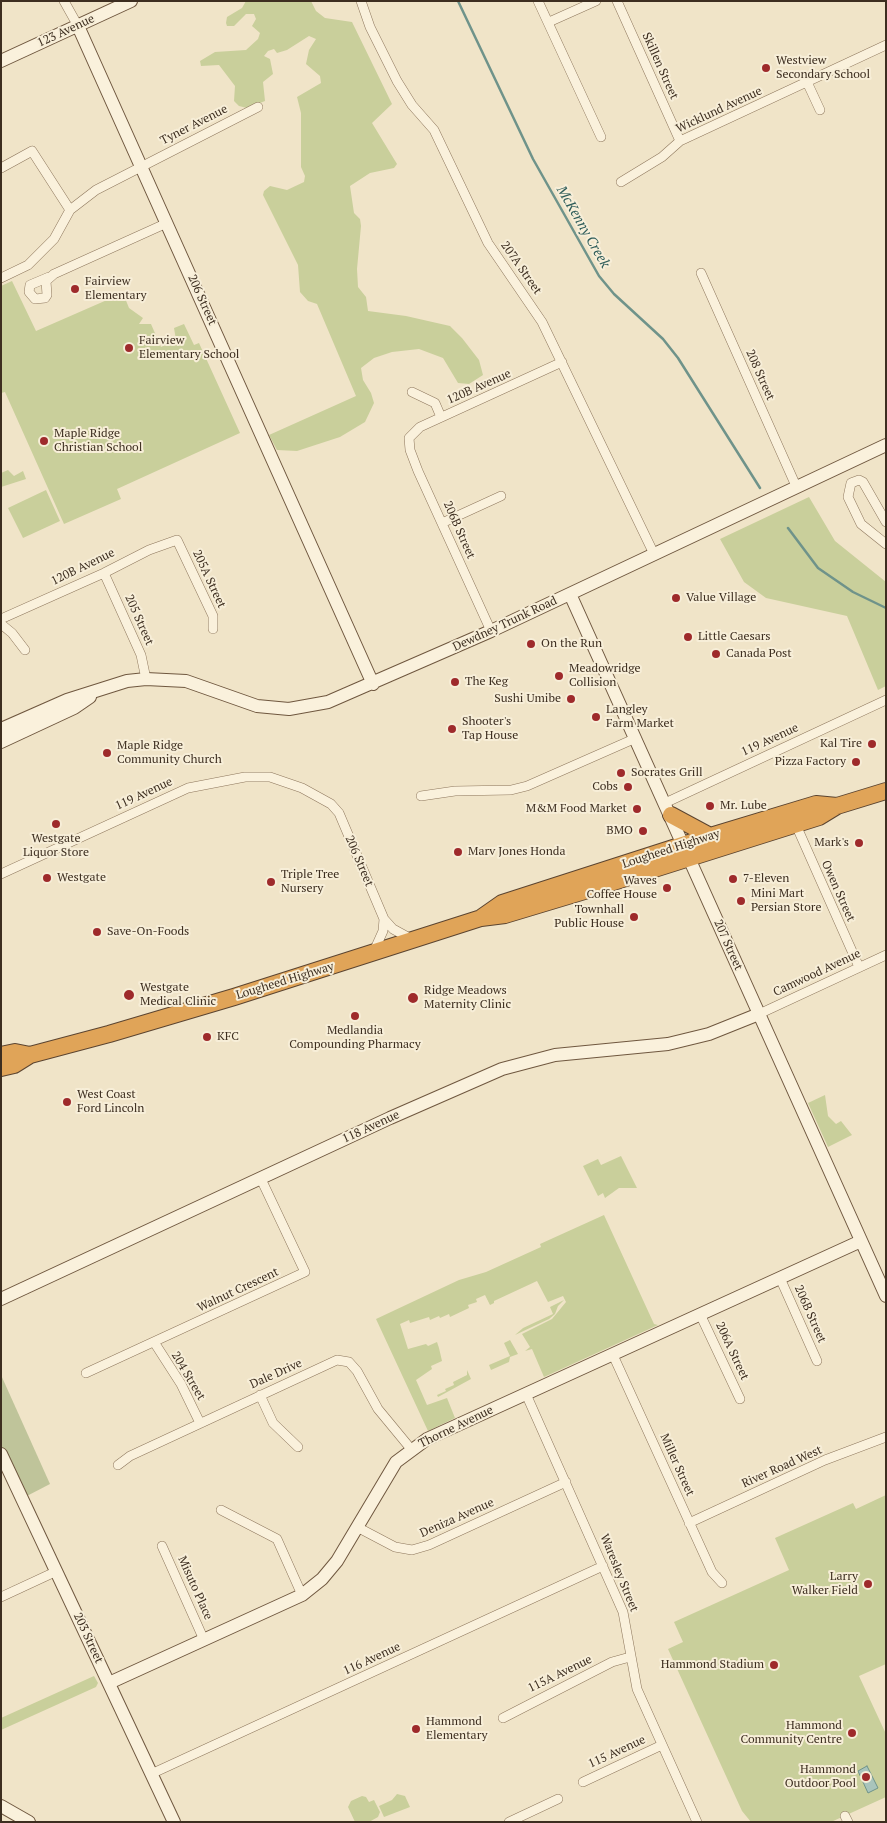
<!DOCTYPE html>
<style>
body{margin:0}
#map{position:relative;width:887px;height:1823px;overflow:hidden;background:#f0e4c8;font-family:"PT Serif",serif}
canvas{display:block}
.frame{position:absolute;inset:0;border:2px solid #3d2e20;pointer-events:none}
</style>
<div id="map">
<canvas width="887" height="1823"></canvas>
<div class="frame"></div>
</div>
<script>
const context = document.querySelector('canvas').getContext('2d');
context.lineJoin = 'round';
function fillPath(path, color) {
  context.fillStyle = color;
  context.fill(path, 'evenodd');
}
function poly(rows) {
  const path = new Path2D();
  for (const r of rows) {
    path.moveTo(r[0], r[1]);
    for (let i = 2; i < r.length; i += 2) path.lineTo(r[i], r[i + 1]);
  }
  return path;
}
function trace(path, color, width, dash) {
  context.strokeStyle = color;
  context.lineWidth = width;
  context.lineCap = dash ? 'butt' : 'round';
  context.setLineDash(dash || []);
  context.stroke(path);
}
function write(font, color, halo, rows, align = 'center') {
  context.font = font + ' "PT Serif",serif';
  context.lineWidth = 4;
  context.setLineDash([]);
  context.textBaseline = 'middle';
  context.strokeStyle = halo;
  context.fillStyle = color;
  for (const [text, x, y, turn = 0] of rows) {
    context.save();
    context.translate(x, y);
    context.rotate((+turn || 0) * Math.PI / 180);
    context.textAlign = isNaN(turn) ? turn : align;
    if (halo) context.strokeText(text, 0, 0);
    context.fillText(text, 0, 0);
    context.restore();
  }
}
const green = poly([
 [246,1,311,1,316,11,325,18,352,22,392,104,372,123,397,164,394,168,370,173,350,186,354,213,360,219,361,226,357,269,358,287,366,297,368,311,406,316,450,326,462,338,479,360,483,375,469,384,458,383,443,358,419,349,392,352,374,358,361,368,363,380,371,393,374,403,365,422,340,437,297,451,277,450,269,435,356,396,317,304,308,301,300,292,298,265,263,195,264,191,270,186,287,190,304,182,305,176,301,167,301,113,297,97,321,83,320,76,306,64,309,50,316,39,309,36,287,50,277,53,274,49,268,51,264,56,270,59,273,74,263,82,265,101,247,108,239,106,234,101,235,86,219,65,201,66,200,61,215,52,246,50,258,39,260,33,252,26,256,19,254,14,246,14,234,26,227,26,226,23,227,17,242,8],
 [12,281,36,331,123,293,129,308,143,318,139,324,151,324,161,347,176,340,174,328,184,324,194,345,199,343,240,433,117,489,121,499,64,524,5,392,1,393,1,286],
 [8,470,14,476,23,471,26,479,1,487,1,473],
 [46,490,60,521,23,538,8,508],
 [809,497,835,541,886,582,886,686,878,690,847,616,766,598,744,582,720,539],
 [825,1095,828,1116,836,1124,841,1121,852,1135,828,1147,808,1103],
 [621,1156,637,1188,619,1188,605,1198,603,1193,598,1196,583,1166,598,1159,601,1165],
 [604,1215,654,1324,658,1325,544,1377,532,1349,525,1351,530,1347,522,1334,552,1319,566,1302,563,1296,548,1302,537,1281,494,1301,494,1303,490,1305,485,1295,476,1299,477,1302,468,1305,469,1308,450,1317,449,1314,440,1318,439,1316,430,1320,429,1317,410,1323,409,1320,400,1324,408,1349,426,1344,428,1346,437,1342,439,1348,442,1361,431,1366,432,1369,416,1380,427,1405,447,1398,455,1418,428,1431,376,1319,459,1280,486,1272,541,1247,540,1244],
 [564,1300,558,1306,555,1314,549,1319,515,1335,523,1328,553,1314,550,1307],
 [510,1340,518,1354,510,1357,509,1362,491,1370,489,1365,510,1356,504,1343],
 [467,1370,471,1379,438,1397,437,1395,446,1391,445,1389,454,1385,453,1382,467,1375],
 [886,1495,886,1664,859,1676,886,1734,886,1797,831,1822,751,1822,742,1811,668,1649,683,1642,674,1622,789,1570,775,1538,853,1503,856,1509],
 [94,1676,98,1683,96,1687,1,1730,1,1718],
 [397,1794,405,1796,410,1807,384,1817,379,1806,392,1800],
 [362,1796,366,1797,369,1802,374,1800,380,1812,378,1817,369,1822,355,1822,348,1807,351,1801]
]);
const cemetery = poly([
 [1,1375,50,1484,23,1498,1,1454]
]);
const water = poly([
 [867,1766,878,1788,868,1793,858,1771,867,1766]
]);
const stream = poly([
 [458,1,533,159,599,276,614,294,663,339,678,358,760,488],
 [788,528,818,568,853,592,886,608]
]);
const street = poly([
 [64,1,78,26],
 [361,1,370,27,397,81,412,105,434,130,488,243,542,322,654,554],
 [538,1,601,137],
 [617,1,680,141],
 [549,22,596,1],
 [807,82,820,110],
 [1,168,32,151,70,210],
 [621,182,662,157,680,141,886,45],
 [701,273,796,486],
 [49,277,30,285,29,292,35,299,45,298,47,295,46,281,54,274,167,223],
 [1,278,28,265,54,239,70,210,96,190,258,107],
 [412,392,435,403,441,417],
 [886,522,863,482,859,480,851,483,848,497,861,524,886,544],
 [442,523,501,496],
 [104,573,141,655,146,679],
 [1,619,104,573,149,550,177,540,213,616,213,629],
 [1,624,12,633,25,650],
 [491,631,418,471,410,450,409,438,420,427,562,362],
 [421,796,455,791,511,790,527,786,636,738],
 [665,803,886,700],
 [796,825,859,967],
 [1,874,188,788,245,777,270,777,302,788,331,804,339,813,384,919,393,929,413,940],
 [374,951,383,931,384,919],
 [759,1014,886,955],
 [780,1278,817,1361],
 [700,1314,740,1399],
 [154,1342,181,1384,200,1423],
 [613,1355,712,1572,722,1583],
 [86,1373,305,1272,261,1179],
 [526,1394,623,1612,637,1689,697,1822],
 [260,1395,273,1423,298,1447],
 [118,1465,130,1456,337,1360,349,1362,357,1371,378,1409,411,1449],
 [221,1510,277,1539,302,1595],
 [689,1523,825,1460,886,1437],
 [357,1527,395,1547,412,1550,429,1545,566,1482],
 [162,1546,204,1640],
 [1,1597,57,1571],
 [503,1718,612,1662,630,1657],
 [151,1774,603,1566],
 [583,1782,662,1745],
 [845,1816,848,1822],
 [509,1822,558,1799]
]);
const secondary = poly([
 [78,26,373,684],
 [1,61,131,1],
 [570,594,886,1296],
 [1,729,67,700,127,681,146,679,186,681,257,706,289,709,328,702,491,631,886,445],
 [1,742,74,708,90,697],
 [1,1299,390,1118,502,1069,555,1055,668,1044,709,1034,759,1014],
 [1,1454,174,1822],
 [109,1683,302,1595,322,1579,337,1561,396,1462,427,1439,861,1241],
 [1,1806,29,1822]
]);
const highway = poly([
 [671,815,710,836],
 [482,917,502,903,710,836,816,804,837,806],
 [1,1055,15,1052,30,1055],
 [1,1068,14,1065,30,1055,109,1034,234,997,481,918,505,915,588,890,819,817,837,806,886,791]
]);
const markers = [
 [766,68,5,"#9e2a2b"],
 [75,289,5,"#9e2a2b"],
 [129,348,5,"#9e2a2b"],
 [44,441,5,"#9e2a2b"],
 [676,598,5,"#9e2a2b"],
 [688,637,5,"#9e2a2b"],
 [531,644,5,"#9e2a2b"],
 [716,654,5,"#9e2a2b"],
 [559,676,5,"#9e2a2b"],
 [455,682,5,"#9e2a2b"],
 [571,699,5,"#9e2a2b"],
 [596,717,5,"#9e2a2b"],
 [452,729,5,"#9e2a2b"],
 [872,744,5,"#9e2a2b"],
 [107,753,5,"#9e2a2b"],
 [856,762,5,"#9e2a2b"],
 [621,773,5,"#9e2a2b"],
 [628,787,5,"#9e2a2b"],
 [710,806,5,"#9e2a2b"],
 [637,809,5,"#9e2a2b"],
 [56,824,5,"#9e2a2b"],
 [643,831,5,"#9e2a2b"],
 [859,843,5,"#9e2a2b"],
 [458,852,5,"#9e2a2b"],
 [47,878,5,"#9e2a2b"],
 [733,879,5,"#9e2a2b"],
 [271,882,5,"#9e2a2b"],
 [667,888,5,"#9e2a2b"],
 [741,901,5,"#9e2a2b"],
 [634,917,5,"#9e2a2b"],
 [97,932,5,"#9e2a2b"],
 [129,995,6,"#9e2a2b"],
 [413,998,6,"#9e2a2b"],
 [355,1016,5,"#9e2a2b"],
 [207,1037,5,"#9e2a2b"],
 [67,1102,5,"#9e2a2b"],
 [868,1584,5,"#9e2a2b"],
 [774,1665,5,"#9e2a2b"],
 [416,1729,5,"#9e2a2b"],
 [852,1733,5,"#9e2a2b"],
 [866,1777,5,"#9e2a2b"]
];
const streetNames = [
 ["123 Avenue",66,31,-25],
 ["Skillen Street",660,66,66],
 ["Wicklund Avenue",719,110,-25],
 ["Tyner Avenue",194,125,-27],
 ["207A Street",521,268,55],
 ["206 Street",202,300,66],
 ["208 Street",760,375,66],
 ["120B Avenue",479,387,-24],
 ["206B Street",459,530,66],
 ["120B Avenue",83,567,-26],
 ["205A Street",209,579,65],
 ["205 Street",139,620,66],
 ["Dewdney Trunk Road",505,624,-25],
 ["119 Avenue",770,740,-25],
 ["119 Avenue",144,794,-25],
 ["Lougheed Highway",671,849,-18],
 ["206 Street",359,861,67],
 ["Owen Street",838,891,66],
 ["207 Street",728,945,66],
 ["Camwood Avenue",817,973,-25],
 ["Lougheed Highway",285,981,-17],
 ["118 Avenue",371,1127,-25],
 ["Walnut Crescent",238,1290,-25],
 ["206B Street",810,1314,66],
 ["206A Street",732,1351,65],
 ["Dale Drive",276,1374,-24],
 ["204 Street",188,1376,59],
 ["Thorne Avenue",456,1427,-26],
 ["Miller Street",677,1465,66],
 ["River Road West",782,1467,-24],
 ["Deniza Avenue",457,1518,-24],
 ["Waresley Street",619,1573,68],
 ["Misuto Place",195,1588,66],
 ["203 Street",88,1638,65],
 ["116 Avenue",372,1659,-25],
 ["115A Avenue",560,1674,-26],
 ["115 Avenue",617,1752,-25]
];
const poiNames = [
 ["Westview",776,61],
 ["Secondary School",776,75],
 ["Fairview",85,282],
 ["Elementary",85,296],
 ["Fairview",139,341],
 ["Elementary School",139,355],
 ["Maple Ridge",54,434],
 ["Christian School",54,448],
 ["Value Village",686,598],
 ["Little Caesars",698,637],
 ["On the Run",541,644],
 ["Canada Post",726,654],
 ["Meadowridge",569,669],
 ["Collision",569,683],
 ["The Keg",465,682],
 ["Sushi Umibe",561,699,"right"],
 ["Langley",606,710],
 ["Farm Market",606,724],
 ["Shooter's",462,722],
 ["Tap House",462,736],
 ["Kal Tire",862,744,"right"],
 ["Maple Ridge",117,746],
 ["Community Church",117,760],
 ["Pizza Factory",846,762,"right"],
 ["Socrates Grill",631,773],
 ["Cobs",618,787,"right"],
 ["Mr. Lube",720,806],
 ["M&M Food Market",627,809,"right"],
 ["BMO",633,831,"right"],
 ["Westgate",56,839,"center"],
 ["Liquor Store",56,853,"center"],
 ["Mark's",849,843,"right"],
 ["Marv Jones Honda",468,852],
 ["Triple Tree",281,875],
 ["Nursery",281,889],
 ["Westgate",57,878],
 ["7-Eleven",743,879],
 ["Waves",657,881,"right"],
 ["Coffee House",657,895,"right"],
 ["Mini Mart",751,894],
 ["Persian Store",751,908],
 ["Townhall",624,910,"right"],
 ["Public House",624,924,"right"],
 ["Save-On-Foods",107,932],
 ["Westgate",140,988],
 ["Medical Clinic",140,1002],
 ["Ridge Meadows",424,991],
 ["Maternity Clinic",424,1005],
 ["Medlandia",355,1031,"center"],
 ["Compounding Pharmacy",355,1045,"center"],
 ["KFC",217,1037],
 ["West Coast",77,1095],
 ["Ford Lincoln",77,1109],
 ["Larry",858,1577,"right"],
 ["Walker Field",858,1591,"right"],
 ["Hammond Stadium",764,1665,"right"],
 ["Hammond",426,1722],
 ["Elementary",426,1736],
 ["Hammond",842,1726,"right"],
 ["Community Centre",842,1740,"right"],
 ["Hammond",856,1770,"right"],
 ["Outdoor Pool",856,1784,"right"]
];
const waterNames = [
 ["McKenny Creek",583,227,60]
];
fillPath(green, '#c9cf9b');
fillPath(cemetery, '#bfc49a');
fillPath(water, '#a9c4bc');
trace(water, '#6f938a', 1);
trace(stream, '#6f938a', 2.5);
trace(street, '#8d765c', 10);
trace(secondary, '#6f573f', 14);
trace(highway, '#5b4430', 18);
trace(street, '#faf1dc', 9);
trace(secondary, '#faf1dc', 12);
trace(highway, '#e0a458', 16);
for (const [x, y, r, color] of markers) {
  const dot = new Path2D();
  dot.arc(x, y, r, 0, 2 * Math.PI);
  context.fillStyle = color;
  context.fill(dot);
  trace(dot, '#f7eed8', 2);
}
write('12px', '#3d2e20', '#f7eed8', streetNames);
write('12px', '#3d2e20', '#f7eed8', poiNames, 'left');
write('italic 14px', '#2f5d5a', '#f7eed8', waterNames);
</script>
